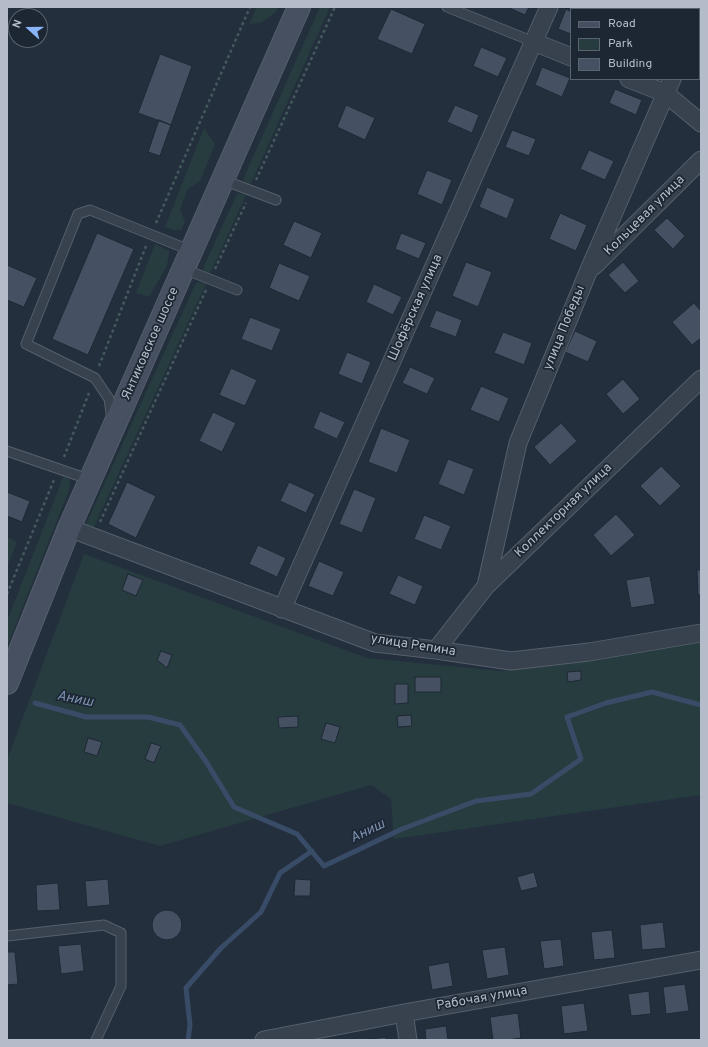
<!DOCTYPE html>
<meta charset="utf-8">
<style>
body{margin:0}
#map{position:relative;width:708px;height:1047px;overflow:hidden;background:#242f3e;font-family:Overpass,sans-serif}
canvas{display:block}
.frame{position:absolute;inset:0;border:8px solid #b4bcc9;pointer-events:none}
.legend{position:absolute;left:570px;top:8px;width:130px;height:72px;box-sizing:border-box;background:#1d2633;border:1px solid #59626f;margin:0;padding:5px 7px;list-style:none;font-size:12px;color:#b4bcc9}
.legend li{display:flex;align-items:center;gap:8px;height:20px}
.legend b{width:20px;border:1px solid #59626f}
.north{position:absolute;left:8px;top:8px;width:40px;height:40px;box-sizing:border-box;background:#1d2633;border:1px solid #59626f;border-radius:50%;rotate:291deg;font-size:11px;font-weight:700;line-height:16px;text-align:center;color:#b4bcc9}
.north::after{content:'';display:block;margin:auto;width:14px;height:18px;background:#8ab4f8;clip-path:polygon(50% 0,100% 100%,50% 72%,0 100%)}
</style>
<div id="map">
<canvas width="708" height="1047"></canvas>
<div class="frame"></div>
<ul class="legend">
<li><b style="height:5px;background:#465061"></b>Road</li>
<li><b style="height:11px;background:#263c3f"></b>Park</li>
<li><b style="height:11px;background:#455162"></b>Building</li>
</ul>
<div class="north">N</div>
</div>
<script>
const context = document.querySelector('canvas').getContext('2d');
context.lineJoin = 'round';
function fillPath(path, color) {
  context.fillStyle = color;
  context.fill(path, 'evenodd');
}
function poly(rows) {
  const path = new Path2D();
  for (const r of rows) {
    if (r.length === 3) {
      path.moveTo(r[0] + r[2], r[1]);
      path.arc(r[0], r[1], r[2], 0, 2 * Math.PI);
      continue;
    }
    path.moveTo(r[0], r[1]);
    for (let i = 2; i < r.length; i += 2) path.lineTo(r[i], r[i + 1]);
  }
  return path;
}
function trace(path, color, width, dash) {
  context.strokeStyle = color;
  context.lineWidth = width;
  context.lineCap = dash ? 'butt' : 'round';
  context.setLineDash(dash || []);
  context.stroke(path);
}
function write(font, color, halo, rows, align = 'center') {
  context.font = font + ' Overpass,sans-serif';
  context.lineWidth = 3.5;
  context.setLineDash([]);
  context.textBaseline = 'middle';
  context.strokeStyle = halo;
  context.fillStyle = color;
  for (const [text, x, y, turn = 0] of rows) {
    context.save();
    context.translate(x, y);
    context.rotate((+turn || 0) * Math.PI / 180);
    context.textAlign = isNaN(turn) ? turn : align;
    if (halo) context.strokeText(text, 0, 0);
    context.fillText(text, 0, 0);
    context.restore();
  }
}
const green = poly([
 [257,7,278,7,276,12,261,23,249,24],
 [320,7,330,7,250,186,244,181,244,177],
 [204,128,215,144,200,181,187,190,180,210,185,222,181,230,173,230,165,227],
 [237,194,242,194,246,195,210,274,204,271,203,268],
 [155,244,169,251,167,266,149,297,136,293],
 [198,282,206,284,92,531,85,526,195,285],
 [64,475,70,480,69,490,7,647,7,621],
 [7,537,17,542,7,567],
 [84,554,367,658,501,671,701,639,701,795,394,839,391,799,371,785,160,846,7,803,7,760]
]);
const stream = poly([
 [35,703,86,717,148,717,180,725,205,760,234,807,297,834,324,866,402,829,476,801,531,794,581,759,567,717,606,703,652,692,701,705],
 [188,1040,190,1025,186,988,221,948,261,912,280,873,312,851]
]);
const building = poly([
 [507,7,529,7,525,15,507,7],
 [391,9,425,24,412,54,377,39,391,9],
 [566,9,571,12,571,34,558,29,566,9],
 [481,47,507,58,498,77,473,66,481,47],
 [160,54,192,66,171,125,138,113,160,54],
 [542,67,570,78,562,97,535,85,542,67],
 [615,89,642,100,636,115,609,103,615,89],
 [346,105,375,118,365,140,337,127,346,105],
 [455,105,479,115,472,133,447,122,455,105],
 [159,120,171,125,160,156,148,152,159,120],
 [512,130,536,139,529,156,505,147,512,130],
 [589,150,614,161,605,180,580,169,589,150],
 [427,170,452,180,442,205,417,194,427,170],
 [487,187,515,199,507,219,479,207,487,187],
 [560,213,587,225,576,251,549,239,560,213],
 [667,218,685,236,673,249,654,230,667,218],
 [294,221,322,233,311,258,283,245,294,221],
 [97,233,134,249,88,355,52,339,97,233],
 [401,233,426,243,419,259,395,249,401,233],
 [466,262,492,272,478,307,452,296,466,262],
 [623,262,639,281,625,293,608,275,623,262],
 [279,263,310,276,299,301,269,288,279,263],
 [7,265,37,278,24,307,7,300,7,265],
 [374,284,402,297,393,315,366,302,374,284],
 [694,303,701,311,701,338,692,345,672,322,694,303],
 [436,310,462,320,456,337,429,327,436,310],
 [250,317,281,329,272,351,241,339,250,317],
 [575,331,597,341,588,362,565,352,575,331],
 [503,332,532,343,524,365,494,353,503,332],
 [347,352,371,362,362,384,338,374,347,352],
 [410,367,435,378,427,394,402,383,410,367],
 [231,368,257,380,245,406,219,395,231,368],
 [623,379,640,399,623,414,606,394,623,379],
 [481,386,509,398,499,422,470,410,481,386],
 [320,411,345,422,337,439,313,428,320,411],
 [213,412,236,423,222,452,199,441,213,412],
 [561,423,577,441,550,465,534,447,561,423],
 [381,428,410,440,397,473,368,462,381,428],
 [448,459,474,469,464,495,438,484,448,459],
 [661,466,681,486,660,506,640,486,661,466],
 [127,482,156,496,136,538,108,524,127,482],
 [289,482,315,494,306,513,280,501,289,482],
 [354,489,376,498,362,533,339,524,354,489],
 [7,492,30,501,22,522,7,516,7,492],
 [616,514,635,535,611,556,593,535,616,514],
 [424,515,451,526,441,550,414,539,424,515],
 [258,545,286,558,277,577,249,564,258,545],
 [319,561,344,572,333,596,308,586,319,561],
 [697,570,701,570,701,595,698,595,697,570],
 [128,574,143,580,136,596,122,590,128,574],
 [398,575,423,586,415,605,389,594,398,575],
 [650,576,655,604,631,608,626,580,650,576],
 [161,651,172,655,167,668,157,660,161,651],
 [581,671,581,680,568,682,567,672,581,671],
 [415,677,441,677,441,692,415,692,415,677],
 [395,684,408,684,408,703,395,704,395,684],
 [411,715,412,726,398,727,397,716,411,715],
 [298,716,298,727,279,728,278,717,298,716],
 [326,723,340,727,335,743,321,739,326,723],
 [88,738,102,742,97,756,84,752,88,738],
 [151,743,161,746,154,763,145,759,151,743],
 [534,872,538,887,521,891,517,877,534,872],
 [108,879,110,905,87,907,85,881,108,879],
 [295,879,311,880,310,896,294,896,295,879],
 [58,883,60,910,37,911,36,885,58,883],
 [167,925,15],
 [663,922,666,948,642,950,640,925,663,922],
 [612,930,615,958,594,960,591,932,612,930],
 [561,939,564,966,544,969,540,941,561,939],
 [81,944,84,971,61,974,58,946,81,944],
 [505,947,509,975,487,979,482,950,505,947],
 [7,952,15,952,18,984,7,985,7,952],
 [449,962,453,986,432,990,428,966,449,962],
 [685,984,689,1011,666,1014,663,987,685,984],
 [649,991,651,1014,631,1016,628,994,649,991],
 [584,1003,588,1031,564,1034,561,1006,584,1003],
 [518,1013,521,1038,507,1040,493,1040,490,1017,518,1013],
 [446,1026,448,1040,426,1040,425,1029,446,1026],
 [386,1037,386,1040,363,1040,386,1037]
]);
const path = poly([
 [256,180,335,7],
 [156,223,250,7],
 [215,269,246,203],
 [99,366,146,246],
 [64,457,89,393],
 [100,522,206,290],
 [7,594,54,480]
]);
const service = poly([
 [447,7,534,42],
 [223,180,276,200],
 [184,269,237,290],
 [112,420,109,399,95,378,26,344,78,214,90,210,192,251],
 [7,451,91,480],
 [7,936,104,925,121,933,121,986,96,1040]
]);
const minor = poly([
 [699,17,701,12],
 [534,42,571,57],
 [629,79,665,93,701,123],
 [594,266,701,160],
 [69,528,375,643,436,650,511,661,589,652,701,633],
 [486,586,518,443,588,272,672,79],
 [282,609,549,7],
 [436,650,486,586,701,379],
 [404,1013,408,1040],
 [264,1040,404,1013,701,960]
]);
const secondary = poly([
 [7,683,69,528,299,7]
]);
const streetNames = [
 ["Кольцевая улица",645,216,-45],
 ["Шофёрская улица",416,308,-66],
 ["улица Победы",565,328,-68],
 ["Янтиковское шоссе",151,344,-66],
 ["Коллекторная улица",564,511,-44],
 ["улица Репина",413,646,9],
 ["Рабочая улица",482,999,-10]
];
const waterNames = [
 ["Аниш",75,700,11],
 ["Аниш",368,832,-26]
];
fillPath(green, '#263c3f');
trace(stream, '#394c67', 5);
fillPath(building, '#455162');
trace(building, '#1f2835', 1);
trace(service, '#565f6c', 11);
trace(minor, '#565f6c', 19);
trace(secondary, '#565f6c', 24);
trace(path, '#44595c', 2.5, [3, 3]);
trace(service, '#38414e', 9);
trace(minor, '#38414e', 17);
trace(secondary, '#465061', 22);
write('13px', '#b4bcc9', '#1d2633', streetNames);
write('italic 14px', '#7c92b1', '#1d2633', waterNames);
</script>
